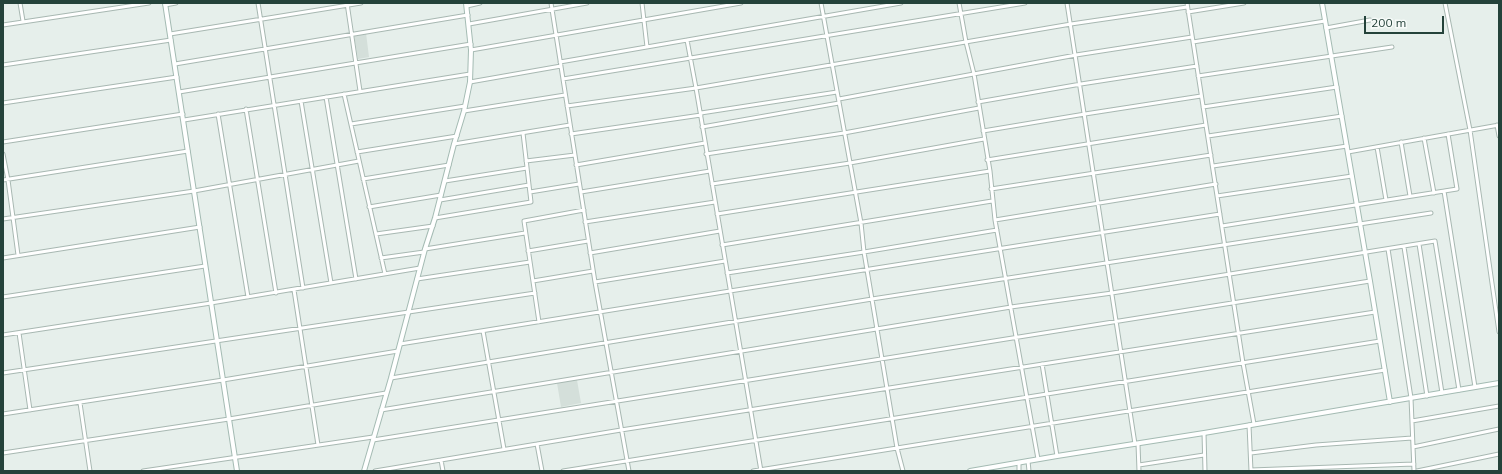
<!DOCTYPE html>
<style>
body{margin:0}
#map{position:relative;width:1502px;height:474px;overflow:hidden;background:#e6efeb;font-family:Mulish,sans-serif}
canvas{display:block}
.frame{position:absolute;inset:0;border:4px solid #24423a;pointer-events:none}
.scale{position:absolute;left:1364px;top:16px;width:80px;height:18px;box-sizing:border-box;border:2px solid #24423a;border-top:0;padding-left:5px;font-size:12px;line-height:14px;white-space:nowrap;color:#24423a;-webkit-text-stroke:3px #f7fbf9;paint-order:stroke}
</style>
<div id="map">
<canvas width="1502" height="474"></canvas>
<div class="frame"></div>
<div class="scale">200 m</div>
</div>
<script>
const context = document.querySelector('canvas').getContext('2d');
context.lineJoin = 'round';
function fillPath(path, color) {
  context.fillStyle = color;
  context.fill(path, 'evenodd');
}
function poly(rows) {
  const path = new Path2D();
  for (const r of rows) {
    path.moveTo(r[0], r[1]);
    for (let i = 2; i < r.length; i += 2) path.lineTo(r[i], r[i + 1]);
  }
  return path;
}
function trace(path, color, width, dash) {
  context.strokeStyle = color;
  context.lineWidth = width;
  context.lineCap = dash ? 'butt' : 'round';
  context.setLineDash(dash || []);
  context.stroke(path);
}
const built = poly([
 [366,33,369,57,358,59,354,35],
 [577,380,581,403,561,407,557,383]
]);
const street = poly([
 [20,3,23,21],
 [258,3,303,288],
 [347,3,360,91],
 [551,3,595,282,629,471],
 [642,3,647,47],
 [821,3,861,223,864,252,897,448,903,471],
 [959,3,966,42,974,74,990,171,995,220,1038,459],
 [1067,3,1135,444],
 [1187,3,1243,363,1254,424],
 [1445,3,1470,130,1499,332],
 [165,5,176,3],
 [467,6,480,3],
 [1188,12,1244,3],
 [469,24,587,3],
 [3,25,149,3],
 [1326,28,1370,20],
 [170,34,361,3],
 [687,40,696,88,761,471],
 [1193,42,1325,21],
 [471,50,741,3],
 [560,62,901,3],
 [175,64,468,15],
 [3,65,171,40],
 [1198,76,1392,47],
 [563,79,1025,3],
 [470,82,561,66],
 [179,92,471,44],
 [344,94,385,274],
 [326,97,356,279],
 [839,99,1076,55,1192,37],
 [301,101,331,283],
 [978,102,1081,84,1197,66],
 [3,103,177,77],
 [567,106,696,88,1071,24,1187,7],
 [1203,107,1337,87],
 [246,109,276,293],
 [464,111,565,95],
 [701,113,837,92],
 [218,114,248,297],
 [184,120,470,74],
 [351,124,465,106],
 [1497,125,1499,136],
 [702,127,839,103],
 [983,131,1085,114,1201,96],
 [571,134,701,115],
 [1208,136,1342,116],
 [1424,138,1434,193],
 [3,142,183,114],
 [1401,142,1410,196],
 [454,144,570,125],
 [1377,147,1386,200],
 [357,152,457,136],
 [1348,152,1499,125],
 [3,154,8,180,18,255],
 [706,154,844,133,979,108],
 [987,160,1206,125],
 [526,161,575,155],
 [576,165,705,143],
 [1213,166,1347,146],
 [363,179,449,165],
 [3,180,188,151],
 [445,181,527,168],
 [712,184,850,163,984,139],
 [991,189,1211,155],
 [1444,191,1475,387],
 [530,192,579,184],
 [581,192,710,171],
 [1217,196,1352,176],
 [440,200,529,185],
 [369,207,441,195],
 [717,214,990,171],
 [435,218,531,202,523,133],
 [3,219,194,191,359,161],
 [995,220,1216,184],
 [585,222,715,202],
 [1222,226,1457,189,1448,134],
 [376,234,433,226],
 [1419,244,1442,393],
 [722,245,992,201],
 [1404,247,1427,396],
 [425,249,525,233],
 [1388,249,1411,398,1414,471],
 [528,251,588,241],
 [590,253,720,231],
 [3,258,200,227],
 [381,258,424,252],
 [727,273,864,252,997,230],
 [417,279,530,262],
 [533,281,593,271],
 [595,282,725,261],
 [294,290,318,445],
 [3,297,205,266],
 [539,322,524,221,584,210],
 [483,331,504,449],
 [19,333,30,410],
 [3,335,211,303,420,268],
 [400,344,730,291,1220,214],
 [1042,364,1057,456],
 [3,373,535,293],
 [391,378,872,299,1431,213],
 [80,403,90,471],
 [381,410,1011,307,1112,293,1435,241,1459,390],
 [3,414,223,380,398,351],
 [1412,421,1499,406],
 [1249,425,1251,471],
 [1204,433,1205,471],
 [373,440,1370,281],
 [537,444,542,471],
 [1138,444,1139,471],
 [1413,447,1499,429],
 [3,453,229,419,386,393],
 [1251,453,1316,445,1412,438],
 [441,460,443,471],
 [1028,461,1029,471],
 [1139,465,1204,455],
 [1251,470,1414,464],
 [143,471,373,437],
 [375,471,621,430,1375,312],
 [563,471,1380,341],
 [753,471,1385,370],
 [1019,471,1019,463],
 [1417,471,1499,454]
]);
const secondary = poly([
 [165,3,237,471],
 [1322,3,1370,281,1390,402],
 [364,471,391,378,425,249,435,218,454,144,464,111,470,82,471,50,466,3],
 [970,471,1057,456,1204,433,1499,383]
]);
fillPath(built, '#d4dfda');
trace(street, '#a8b8b2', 5);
trace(secondary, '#a4bbb3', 6);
trace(street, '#fff', 3);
trace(secondary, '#fff', 4);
</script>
